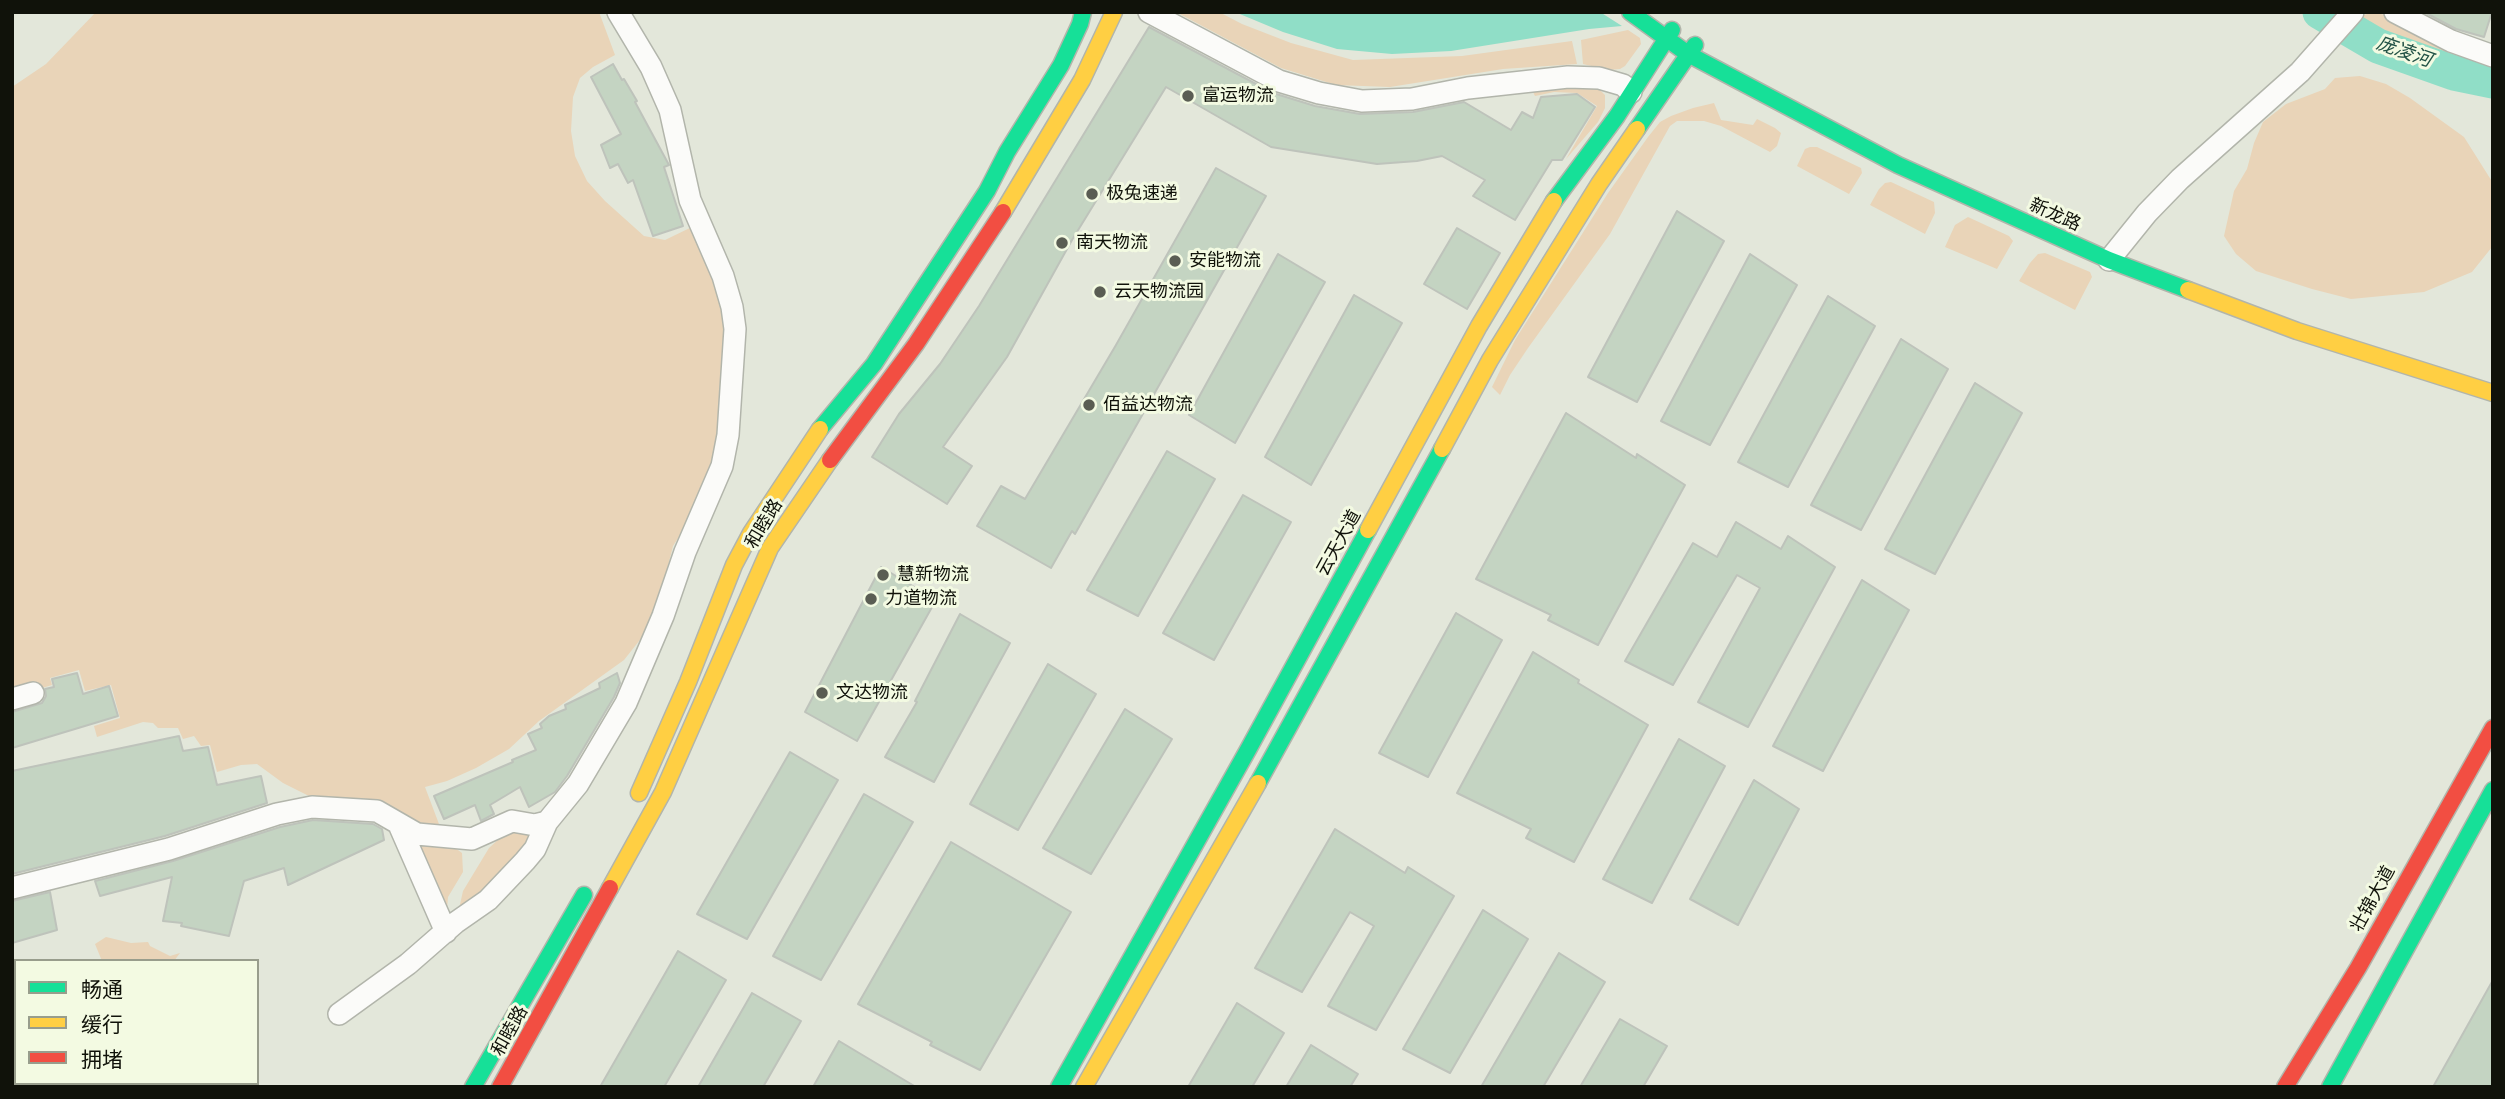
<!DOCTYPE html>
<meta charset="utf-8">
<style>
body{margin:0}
#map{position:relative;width:2505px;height:1099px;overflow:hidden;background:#e3e7da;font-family:Montserrat,"Noto Sans SC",sans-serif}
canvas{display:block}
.frame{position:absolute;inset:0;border:14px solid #10120a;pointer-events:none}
.legend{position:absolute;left:14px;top:959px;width:245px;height:126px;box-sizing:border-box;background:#f3fae2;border:2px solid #989d8c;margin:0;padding:9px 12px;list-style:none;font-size:21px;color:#10120a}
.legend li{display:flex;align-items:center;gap:14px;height:35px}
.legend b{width:35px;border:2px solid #989d8c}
</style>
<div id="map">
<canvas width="2505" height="1099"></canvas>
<div class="frame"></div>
<ul class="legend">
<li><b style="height:9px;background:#16e098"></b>畅通</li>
<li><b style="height:9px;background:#ffcf43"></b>缓行</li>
<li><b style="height:9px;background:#f24e42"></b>拥堵</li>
</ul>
</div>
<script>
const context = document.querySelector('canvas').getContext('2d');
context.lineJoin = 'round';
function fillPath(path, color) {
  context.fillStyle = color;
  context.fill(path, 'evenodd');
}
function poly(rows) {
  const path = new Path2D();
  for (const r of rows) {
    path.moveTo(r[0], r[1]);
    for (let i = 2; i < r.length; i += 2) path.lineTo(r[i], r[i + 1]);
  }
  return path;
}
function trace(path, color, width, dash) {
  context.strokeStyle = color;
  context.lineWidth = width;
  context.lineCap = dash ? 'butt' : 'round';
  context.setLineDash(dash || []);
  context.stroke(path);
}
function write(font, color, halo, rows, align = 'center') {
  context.font = font + ' Montserrat,"Noto Sans SC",sans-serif';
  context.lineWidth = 6;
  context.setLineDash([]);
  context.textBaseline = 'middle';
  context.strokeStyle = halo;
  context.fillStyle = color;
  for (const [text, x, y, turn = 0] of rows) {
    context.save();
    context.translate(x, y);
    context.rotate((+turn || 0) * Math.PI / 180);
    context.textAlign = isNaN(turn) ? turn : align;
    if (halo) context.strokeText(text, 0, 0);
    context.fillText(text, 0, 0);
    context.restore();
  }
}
const green = poly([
 [96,12,599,12,615,55,593,67,580,78,573,97,571,131,575,156,587,181,605,201,644,236,665,240,696,225,726,315,720,445,691,518,673,546,657,611,643,636,624,660,539,721,509,749,476,768,447,781,425,787,442,832,311,797,283,783,257,764,241,765,217,772,210,745,201,746,194,736,183,739,178,728,158,728,153,723,143,722,97,737,94,726,120,718,111,685,85,691,79,670,50,678,52,685,39,689,12,692,12,87,46,64],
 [1176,12,1219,12,1242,24,1291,43,1353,60,1462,56,1572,41,1577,64,1503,69,1390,87,1336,85,1281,68],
 [2373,12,2385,15,2413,31,2493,62,2493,73,2415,49,2359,27,2356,22,2361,16],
 [1628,30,1640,38,1641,44,1625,66,1620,69,1608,70,1583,64,1581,40],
 [2360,76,2386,84,2410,98,2464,137,2493,183,2492,247,2472,272,2424,292,2351,299,2312,289,2256,271,2236,254,2224,236,2234,191,2247,169,2254,143,2263,122,2286,104,2325,89,2335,78],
 [1596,86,1605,95,1605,108,1598,122,1566,159,1597,106,1577,93,1554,92,1535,96,1531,88],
 [1714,103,1721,120,1753,125,1757,119,1775,128,1781,133,1777,146,1770,152,1721,126,1704,121,1677,121,1670,126,1610,234,1528,348,1510,375,1500,395,1492,387,1515,340,1608,193,1648,137,1660,122,1671,116,1693,108],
 [1810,147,1817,147,1861,168,1862,173,1849,194,1797,166,1805,149],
 [1891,182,1934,202,1935,213,1925,234,1870,205,1879,189,1885,183],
 [1968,217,2009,236,2013,241,1997,269,1945,247,1955,225],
 [2045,253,2090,272,2092,277,2075,310,2019,281,2030,263,2038,254],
 [512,827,530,835,531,841,510,873,459,909,463,891,489,848],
 [415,838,454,847,462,853,463,872,448,897,447,910],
 [106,937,131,943,148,942,150,946,170,956,180,953,174,961,102,961,95,944]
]);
const water = poly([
 [1235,12,1600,12,1622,26,1589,29,1451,51,1392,54,1337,49,1283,32]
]);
const river = poly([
 [2320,12,2378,46,2454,73,2493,81]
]);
const building = poly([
 [2424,12,2492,12,2484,37,2456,29,2424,12],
 [1149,27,1273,93,1315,106,1360,114,1413,112,1464,102,1511,130,1522,112,1533,118,1541,97,1577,94,1595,107,1562,160,1552,160,1515,220,1473,196,1485,180,1442,156,1417,161,1377,164,1271,147,1166,87,1072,240,1007,357,943,447,972,466,947,504,872,457,899,414,940,364,979,306,1149,27],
 [613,64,622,80,624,79,637,101,635,102,669,165,664,167,683,226,653,236,633,180,628,183,618,164,610,168,601,145,621,134,591,77,613,64],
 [1216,168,1266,196,1075,534,1072,531,1051,568,977,526,1001,486,1025,499,1116,345,1216,168],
 [1677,211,1724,241,1637,402,1588,377,1677,211],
 [1457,228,1500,253,1467,309,1424,284,1457,228],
 [1278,254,1325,282,1235,443,1189,415,1278,254],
 [1750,254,1797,285,1710,445,1661,421,1750,254],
 [1354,295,1402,323,1311,485,1265,457,1354,295],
 [1828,296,1875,326,1788,487,1738,462,1828,296],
 [1901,339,1948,369,1861,530,1811,505,1901,339],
 [1975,383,2022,413,1935,574,1885,549,1975,383],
 [1566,413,1636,458,1637,454,1685,485,1598,645,1548,620,1551,615,1476,579,1566,413],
 [1167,451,1215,479,1138,616,1087,590,1167,451],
 [1243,495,1291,522,1214,660,1163,633,1243,495],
 [1736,522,1781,549,1788,536,1835,567,1748,727,1698,702,1760,588,1737,575,1673,685,1625,661,1693,543,1717,557,1736,522],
 [881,567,936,600,857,741,805,712,881,567],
 [1862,580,1909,610,1823,771,1773,746,1862,580],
 [1456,613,1502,640,1428,777,1379,753,1456,613],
 [960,614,1010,643,934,782,885,757,917,702,915,701,960,614],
 [1533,652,1579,680,1578,683,1648,725,1574,862,1526,838,1531,829,1457,793,1533,652],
 [1048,664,1096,694,1018,830,970,804,1048,664],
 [77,673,83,694,109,686,118,716,12,748,12,712,42,703,46,696,45,689,54,687,52,679,77,673],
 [617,673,620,683,614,697,567,776,555,792,529,807,520,787,490,805,494,814,481,821,475,805,444,819,434,796,513,762,512,760,536,750,528,734,542,728,540,724,549,716,566,709,565,705,600,688,599,683,617,673],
 [1125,709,1172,739,1091,874,1043,848,1125,709],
 [179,736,183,751,208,747,217,785,261,776,267,803,165,836,12,874,12,771,179,736],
 [1679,739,1725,766,1652,903,1603,879,1679,739],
 [790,752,838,780,747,939,697,914,790,752],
 [1754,780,1799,809,1738,925,1690,899,1754,780],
 [864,794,913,822,821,980,773,956,864,794],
 [313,820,373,824,382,829,384,840,288,885,284,868,244,881,229,936,181,926,182,923,163,921,172,877,100,896,95,881,173,861,280,827,313,820],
 [1335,829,1405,873,1408,867,1454,896,1376,1030,1328,1006,1374,926,1350,912,1302,992,1255,968,1335,829],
 [951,842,1071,912,980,1070,930,1045,932,1042,858,1004,951,842],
 [50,892,57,930,12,943,12,901,50,892],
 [1483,910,1528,939,1450,1073,1403,1049,1483,910],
 [678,951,726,980,664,1087,600,1087,678,951],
 [1559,953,1605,982,1543,1087,1481,1087,1559,953],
 [2493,980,2493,1087,2433,1087,2493,980],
 [752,993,801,1021,763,1087,698,1087,752,993],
 [1237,1003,1284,1033,1252,1087,1188,1087,1237,1003],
 [1620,1019,1667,1046,1643,1087,1580,1087,1620,1019],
 [839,1041,916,1087,813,1087,839,1041],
 [1311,1045,1358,1074,1350,1087,1286,1087,1311,1045]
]);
const street = poly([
 [1149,12,1279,81,1319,93,1362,101,1412,99,1468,88,1568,77,1599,78,1623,85,1631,92],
 [2395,12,2451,41,2493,56],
 [2109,260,2147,213,2180,179,2300,72,2353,12],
 [12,699,33,693],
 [400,827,446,932],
 [12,888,169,849,277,814,312,807,377,811,417,834,472,839,512,821,535,825,547,822,578,784,626,703,663,616,685,552,722,466,728,435,735,329,732,307,723,276,690,200,670,110,651,67,618,12],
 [339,1014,408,964,455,923,488,900,525,861,535,849,547,822]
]);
const fast = poly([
 [1630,12,1688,54,1898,165,2109,260,2188,290],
 [1637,129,1695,45],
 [1554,201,1617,116,1672,30],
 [820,429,874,364,987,191,1007,152,1061,65,1080,24,1083,12],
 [1258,783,1442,449],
 [473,1087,584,895],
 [1059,1087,1249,748,1368,530],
 [2330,1087,2493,790]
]);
const slow = poly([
 [1003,212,1082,80,1114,12],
 [2188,290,2297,331,2493,393],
 [1442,449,1490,360,1599,184,1637,129],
 [1368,530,1479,326,1554,201],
 [639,793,688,682,734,565,751,533,820,429],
 [610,888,663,792,770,548,830,460],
 [1084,1087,1258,783]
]);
const jam = poly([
 [830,460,916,344,1003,212],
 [500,1087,610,888],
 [2285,1087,2358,968,2493,728]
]);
const markers = [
 [1188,96,7,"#5a5d53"],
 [1092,194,7,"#5a5d53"],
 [1062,243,7,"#5a5d53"],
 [1175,261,7,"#5a5d53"],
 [1100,292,7,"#5a5d53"],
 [1089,405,7,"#5a5d53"],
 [883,575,7,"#5a5d53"],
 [871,599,7,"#5a5d53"],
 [822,693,7,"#5a5d53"]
];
const poiNames = [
 ["富运物流",1202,96],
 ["极兔速递",1106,194],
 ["南天物流",1076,243],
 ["安能物流",1189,261],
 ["云天物流园",1114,292],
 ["佰益达物流",1103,405],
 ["慧新物流",897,575],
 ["力道物流",885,599],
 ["文达物流",836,693]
];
const streetNames = [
 ["新龙路",2055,215,24],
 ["和睦路",764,524,-59],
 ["云天大道",1339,543,-61],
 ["壮锦大道",2373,899,-61],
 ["和睦路",510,1031,-61]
];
const waterNames = [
 ["庞凌河",2404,52,19]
];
fillPath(green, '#e9d4b8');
fillPath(water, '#90dec7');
trace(river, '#90dec7', 35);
fillPath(building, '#c4d4c2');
trace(building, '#bec3bb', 2);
trace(street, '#b2b5ab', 24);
trace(fast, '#b2b5ab', 19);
trace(slow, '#b2b5ab', 19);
trace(jam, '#b2b5ab', 19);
trace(street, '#fbfbf9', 21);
trace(fast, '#16e098', 16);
trace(slow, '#ffcf43', 16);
trace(jam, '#f24e42', 16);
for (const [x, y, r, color] of markers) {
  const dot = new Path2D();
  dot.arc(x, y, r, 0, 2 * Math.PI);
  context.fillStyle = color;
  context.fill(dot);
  trace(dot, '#f3fae2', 2.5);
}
write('18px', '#10120a', '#f3fae2', poiNames, 'left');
write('18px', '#10120a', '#f3fae2', streetNames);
write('italic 19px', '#225246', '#f3fae2', waterNames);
</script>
